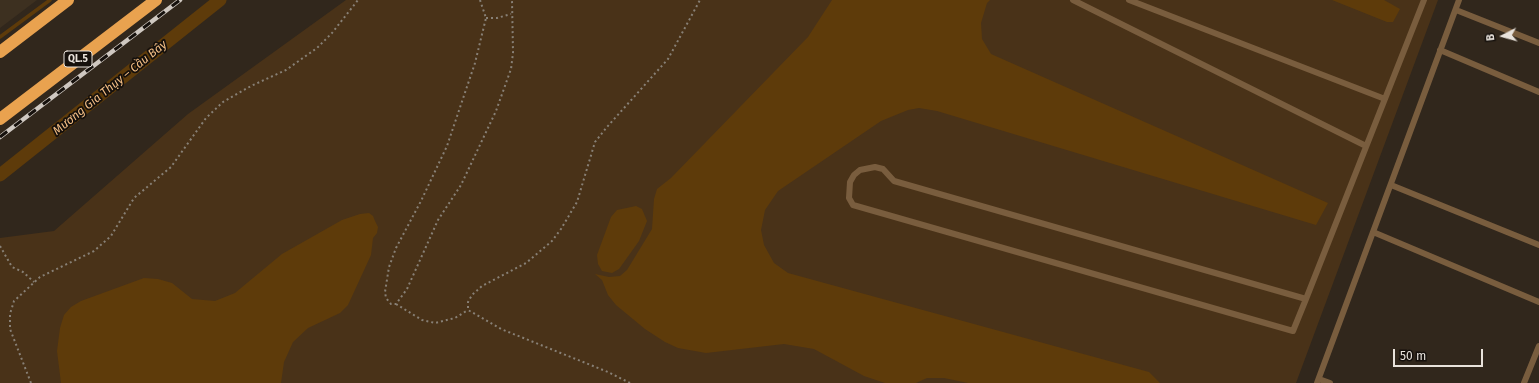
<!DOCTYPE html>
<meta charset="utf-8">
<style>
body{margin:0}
#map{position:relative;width:1539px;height:383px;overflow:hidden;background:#31271c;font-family:"Fira Sans",sans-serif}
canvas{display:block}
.north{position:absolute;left:1483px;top:16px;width:40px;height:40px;-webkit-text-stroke:3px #15100c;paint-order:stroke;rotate:264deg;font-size:11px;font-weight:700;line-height:16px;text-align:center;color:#e8e2db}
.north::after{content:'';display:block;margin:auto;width:14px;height:18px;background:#e8e2db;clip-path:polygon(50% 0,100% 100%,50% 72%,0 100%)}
.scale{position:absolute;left:1393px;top:349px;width:90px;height:18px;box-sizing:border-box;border:2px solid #e8e2db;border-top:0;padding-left:5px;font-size:12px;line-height:14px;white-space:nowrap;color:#e8e2db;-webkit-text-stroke:3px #15100c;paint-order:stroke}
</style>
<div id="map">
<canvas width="1539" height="383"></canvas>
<div class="north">B</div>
<div class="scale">50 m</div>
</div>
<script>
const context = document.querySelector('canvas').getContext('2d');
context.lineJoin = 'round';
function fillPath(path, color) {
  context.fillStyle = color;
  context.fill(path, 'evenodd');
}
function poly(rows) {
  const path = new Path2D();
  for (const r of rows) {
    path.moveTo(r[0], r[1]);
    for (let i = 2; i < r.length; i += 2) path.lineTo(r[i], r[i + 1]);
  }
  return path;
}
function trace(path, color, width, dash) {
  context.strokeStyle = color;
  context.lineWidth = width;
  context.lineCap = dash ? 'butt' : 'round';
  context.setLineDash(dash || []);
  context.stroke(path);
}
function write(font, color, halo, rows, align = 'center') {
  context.font = font + ' "Fira Sans",sans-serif';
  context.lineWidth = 3.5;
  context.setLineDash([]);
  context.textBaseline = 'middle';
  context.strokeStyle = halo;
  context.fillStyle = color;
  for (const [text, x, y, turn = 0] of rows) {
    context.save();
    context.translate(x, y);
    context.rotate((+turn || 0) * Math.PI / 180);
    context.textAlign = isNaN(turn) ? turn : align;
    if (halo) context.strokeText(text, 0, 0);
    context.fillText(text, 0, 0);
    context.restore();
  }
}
const built = poly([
 [0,0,37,0,0,28]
]);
const green = poly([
 [346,0,1438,0,1296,383,0,383,0,238,54,231,188,114]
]);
const water = poly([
 [832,0,990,0,987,3,981,23,982,39,991,54,1328,203,1316,225,937,111,919,108,908,110,881,121,778,191,765,210,761,230,764,245,774,263,788,273,1149,372,1160,383,968,383,944,378,927,378,916,383,885,383,864,376,814,349,784,344,706,353,678,348,665,342,645,329,616,305,608,295,602,280,595,274,609,277,620,276,627,270,652,229,654,199,657,189,671,178,808,37],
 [1332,0,1384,0,1400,9,1393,22,1387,22],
 [636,206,642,209,647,221,639,241,619,269,612,273,602,271,598,264,597,255,611,217,617,210],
 [369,213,373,216,375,221,378,227,377,233,373,238,371,255,348,305,340,313,308,328,293,342,284,362,281,383,61,383,57,351,60,328,64,315,71,307,81,301,144,278,158,279,172,283,192,299,215,301,235,293,282,254,342,220,360,214]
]);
const stream = poly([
 [0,37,50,0]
]);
const canal = poly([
 [0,175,220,0]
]);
const path = poly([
 [480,0,486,18,475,63,447,146,421,201,396,248,389,267,385,292,386,298,391,304,396,304,407,289,438,220,461,185,496,111,511,69,513,53,512,0],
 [486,18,497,18,511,14],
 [0,246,12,267,23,272,34,282],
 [396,304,422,320,435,323,455,318,468,310],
 [31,383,10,329,10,314,14,301,40,277,94,251,111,236,134,198,171,167,206,118,223,102,251,86,286,70,317,48,332,33,358,0],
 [630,383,608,372,501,329,468,310,468,302,472,295,482,286,526,263,552,241,561,229,577,202,595,142,607,127,668,59,700,0]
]);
const lane = poly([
 [1073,0,1366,146],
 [1129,0,1385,99],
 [1456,10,1539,43],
 [1440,50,1539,92],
 [1391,185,1539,245],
 [1373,232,1539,302],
 [1306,299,894,181,883,169,875,167,860,170,854,175,850,182,849,198,853,205,1293,331,1306,299,1424,0],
 [1319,379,1330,383],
 [1317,383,1459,0],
 [1524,383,1539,346]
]);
const highway = poly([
 [0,52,68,0],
 [0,119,156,0]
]);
const rail = poly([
 [0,137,180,0]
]);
const shields = [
 [78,59,28]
];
const shieldNames = [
 ["QL.5",78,59]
];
const waterNames = [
 ["Mương Gia Thụy – Cầu Bây",110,88,-39]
];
fillPath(built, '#3d3020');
fillPath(green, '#493218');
fillPath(water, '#5e3b0a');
trace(stream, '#5e3b0a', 3.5);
trace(canal, '#5e3b0a', 13);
trace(path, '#888076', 2, [2, 3]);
trace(lane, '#795d3e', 6);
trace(highway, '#e9a24f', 12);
trace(rail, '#cfc8c1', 4.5);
trace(rail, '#15100c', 3, [9]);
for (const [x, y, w] of shields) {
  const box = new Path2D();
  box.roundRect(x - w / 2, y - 8, w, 16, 3);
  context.fillStyle = '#15100c';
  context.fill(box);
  trace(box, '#e8e2db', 1);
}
write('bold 10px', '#e8e2db', null, shieldNames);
write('italic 12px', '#f3be85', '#15100c', waterNames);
</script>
